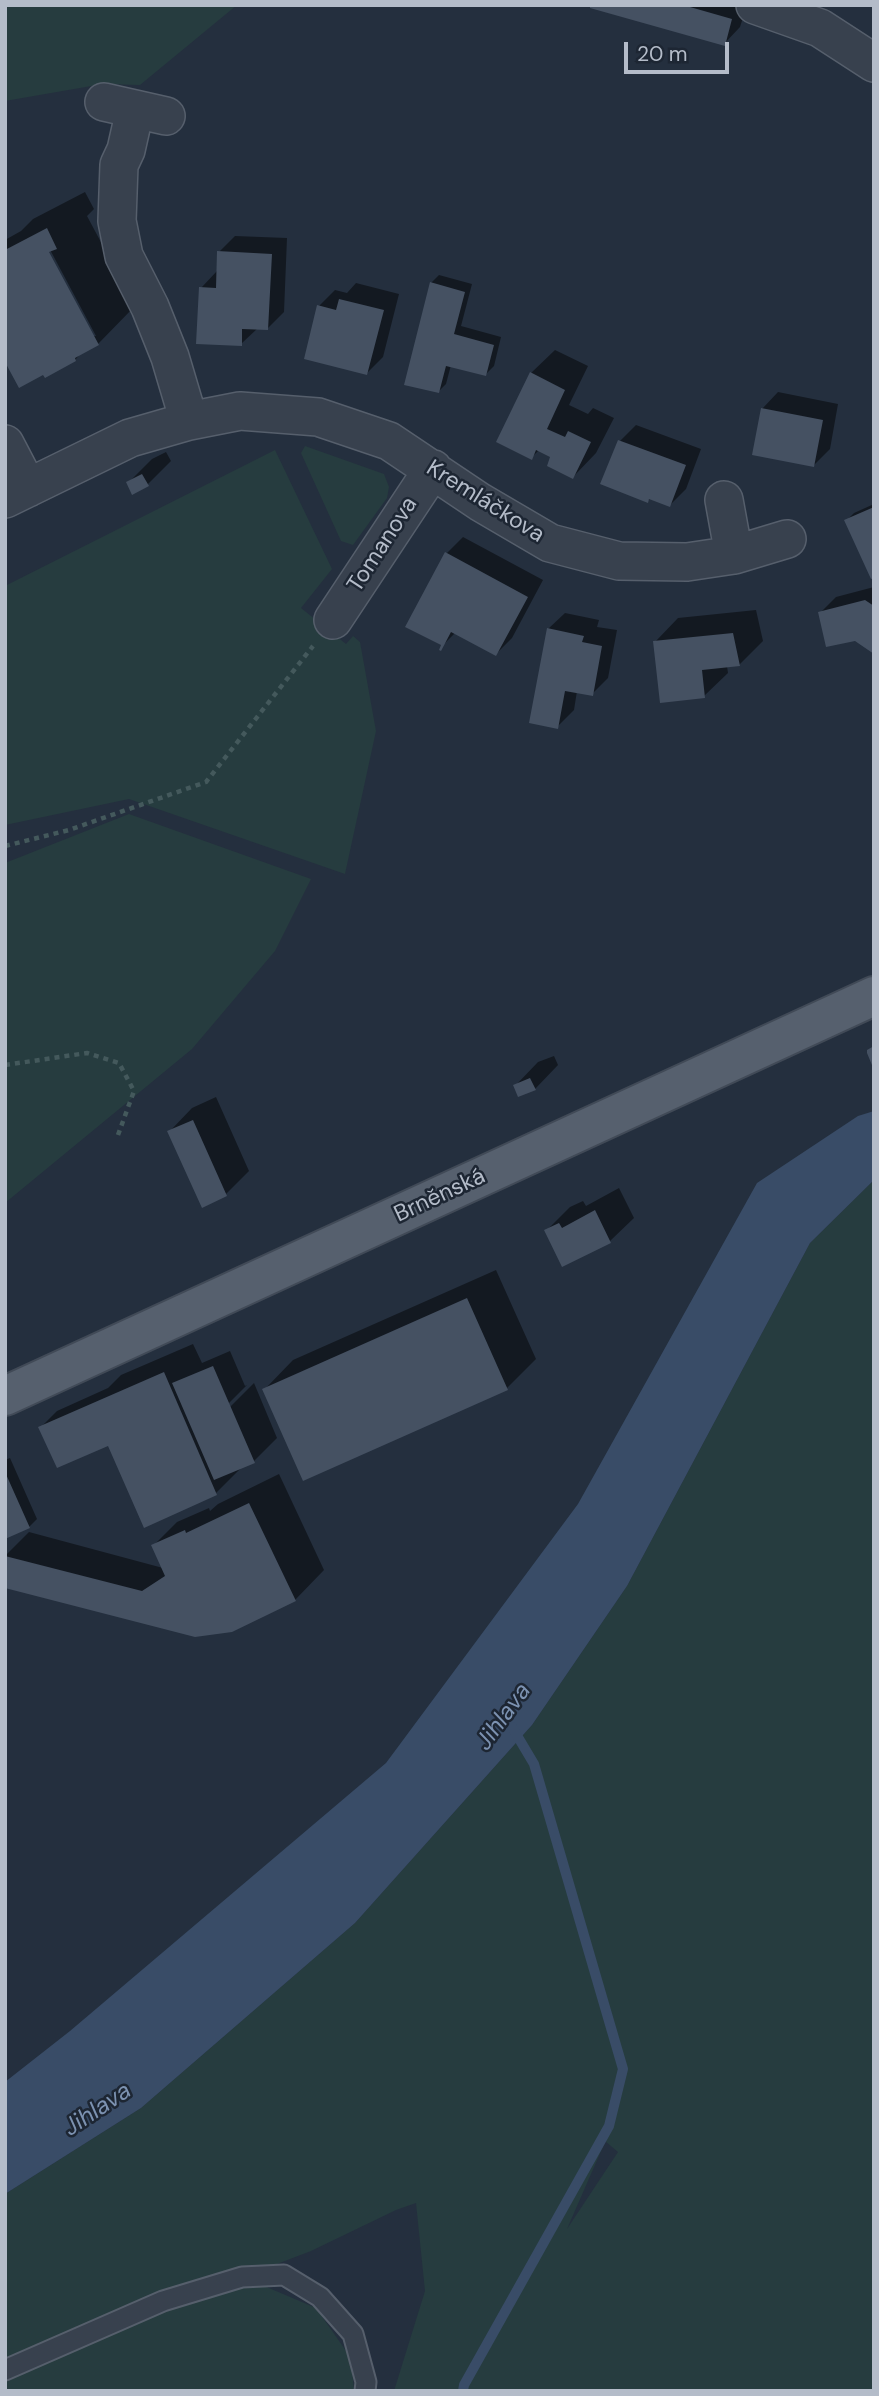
<!DOCTYPE html>
<meta charset="utf-8">
<style>
body{margin:0}
#map{position:relative;width:879px;height:2396px;overflow:hidden;background:#242f3e;font-family:"DM Sans",sans-serif}
canvas{display:block}
.frame{position:absolute;inset:0;border:7px solid #b4bcc9;pointer-events:none}
.scale{position:absolute;left:624px;top:42px;width:105px;height:32px;box-sizing:border-box;border:4px solid #b4bcc9;border-top:0;padding-left:9px;font-size:21px;line-height:24px;white-space:nowrap;color:#b4bcc9;-webkit-text-stroke:5px #1d2633;paint-order:stroke}
</style>
<div id="map">
<canvas width="879" height="2396"></canvas>
<div class="frame"></div>
<div class="scale">20 m</div>
</div>
<script>
const context = document.querySelector('canvas').getContext('2d');
context.lineJoin = 'round';
function fillPath(path, color) {
  context.fillStyle = color;
  context.fill(path, 'evenodd');
}
function poly(rows) {
  const path = new Path2D();
  for (const r of rows) {
    path.moveTo(r[0], r[1]);
    for (let i = 2; i < r.length; i += 2) path.lineTo(r[i], r[i + 1]);
  }
  return path;
}
function trace(path, color, width, dash) {
  context.strokeStyle = color;
  context.lineWidth = width;
  context.lineCap = dash ? 'butt' : 'round';
  context.setLineDash(dash || []);
  context.stroke(path);
}
function write(font, color, halo, rows, align = 'center') {
  context.font = font + ' "DM Sans",sans-serif';
  context.lineWidth = 5;
  context.setLineDash([]);
  context.textBaseline = 'middle';
  context.strokeStyle = halo;
  context.fillStyle = color;
  for (const [text, x, y, turn = 0] of rows) {
    context.save();
    context.translate(x, y);
    context.rotate((+turn || 0) * Math.PI / 180);
    context.textAlign = isNaN(turn) ? turn : align;
    if (halo) context.strokeText(text, 0, 0);
    context.fillText(text, 0, 0);
    context.restore();
  }
}
const green = poly([
 [5,5,237,5,140,85,103,84,5,101],
 [305,446,384,474,389,487,387,498,353,545,341,541,301,453],
 [275,450,332,569,301,608,346,644,353,636,360,642,376,731,345,874,129,799,5,825,5,586],
 [129,814,311,879,275,951,192,1049,5,1203,5,863],
 [874,1180,874,2391,394,2391,425,2291,416,2203,396,2210,311,2251,243,2277,316,2308,351,2358,354,2391,5,2391,5,2194,141,2108,355,1923,532,1725,627,1586,810,1243],
 [605,2141,618,2152,567,2229,605,2142]
]);
const water = poly([
 [874,1111,874,1180,810,1243,627,1586,532,1725,355,1923,141,2108,5,2194,5,2082,70,2031,386,1763,578,1504,757,1183,858,1116]
]);
const shadow = poly([
 [592,5,747,5,740,27,724,44],
 [85,192,94,209,87,216,135,306,98,344,82,352,75,360,5,359,5,240,21,231,33,219],
 [47,244,96,336,92,336,44,245],
 [235,236,287,238,284,312,268,328,258,328,241,344,201,288,217,271,219,252],
 [439,275,472,284,461,326,501,337,494,366,486,374,451,365,446,384,438,392,431,283],
 [356,283,399,294,383,357,367,373,319,306,335,290,347,293],
 [555,350,588,366,569,405,588,414,593,408,614,418,596,453,573,477,552,456,539,450,532,457,531,373],
 [778,392,838,404,830,449,814,465,762,409],
 [636,425,701,449,686,489,670,505,651,498,647,501,620,441],
 [166,452,171,461,147,485,128,483,152,459],
 [874,504,874,576,846,521,854,513],
 [463,537,543,580,512,638,496,654,455,633,443,645,446,554],
 [874,587,874,652,820,613,836,597],
 [756,610,763,641,739,665,727,666,728,673,704,696,655,642,678,618],
 [565,613,599,620,597,627,617,630,608,678,592,694,577,691,574,710,557,727,548,629],
 [554,1056,558,1065,535,1089,515,1086,538,1062],
 [216,1097,249,1171,226,1194,169,1132,192,1108],
 [619,1188,634,1218,610,1241,563,1264,546,1231,570,1207,583,1201,586,1206],
 [496,1270,536,1359,507,1388,264,1390,293,1360],
 [193,1344,202,1363,230,1351,245,1386,247,1385,228,1404,228,1409,254,1383,277,1438,254,1461,244,1465,216,1493,109,1443,41,1427,57,1411,108,1388,121,1375],
 [10,1458,37,1519,29,1527,5,1537,5,1460],
 [279,1474,324,1570,295,1600,5,1586,5,1556,29,1532,163,1568,153,1546,177,1522,209,1508,210,1511,218,1504]
]);
const stream = poly([
 [463,2391,464,2385,609,2126,623,2069,534,1764,512,1727]
]);
const building = poly([
 [590,5,683,5,732,19,725,46,590,8],
 [47,228,57,249,49,252,99,345,75,358,76,361,45,378,43,375,19,388,5,362,5,250],
 [217,251,272,254,268,330,242,329,242,346,196,344,199,287,216,288],
 [430,282,465,292,454,334,494,345,486,376,446,366,439,393,404,385],
 [339,299,384,310,367,375,304,359,317,305,336,310],
 [530,372,565,390,547,429,565,437,568,431,591,442,573,479,547,466,550,457,536,450,532,460,496,442],
 [761,408,823,420,814,467,752,455],
 [618,440,686,465,670,507,649,499,648,503,600,484],
 [142,474,149,486,132,495,126,482],
 [874,507,874,578,871,579,844,520],
 [445,552,528,597,496,656,451,632,441,651,439,650,441,645,405,627],
 [865,600,874,606,874,654,855,641,826,647,818,612],
 [547,628,584,636,582,642,602,646,593,696,565,691,558,729,529,723],
 [733,633,740,666,702,670,705,698,660,703,653,641],
 [874,1046,874,1070,867,1053,867,1050],
 [530,1078,536,1090,518,1097,513,1085],
 [193,1120,227,1196,202,1208,167,1131],
 [595,1210,611,1243,562,1267,544,1230,559,1223,562,1228],
 [467,1298,508,1390,303,1481,262,1389],
 [213,1366,255,1463,214,1480,172,1383],
 [164,1372,217,1495,144,1528,108,1446,57,1468,38,1427],
 [5,1472,30,1528,5,1539],
 [249,1503,296,1601,232,1632,195,1637,5,1588,5,1556,142,1591,165,1576,151,1545,185,1530,186,1533]
]);
const path = poly([
 [5,846,69,830,206,782,313,646],
 [5,1065,87,1053,119,1063,134,1091,118,1135]
]);
const lane = poly([
 [5,2370,163,2301,242,2277,284,2275,320,2297,353,2334,366,2382,365,2391]
]);
const street = poly([
 [755,5,820,28,874,63],
 [104,102,166,116],
 [135,110,126,150,119,165,117,221,124,256,150,307,170,357,189,421],
 [5,444,28,488],
 [5,499,130,438,189,421,240,411,318,417,389,441,480,502,550,543,619,561,687,562,734,555,787,539],
 [724,500,734,555],
 [333,620,433,469]
]);
const primary = poly([
 [5,1396,874,996]
]);
const streetNames = [
 ["Kremláčkova",485,502,32],
 ["Tomanova",383,545,-57],
 ["Brněnská",440,1196,-25]
];
const waterNames = [
 ["Jihlava",504,1717,-54],
 ["Jihlava",98,2110,-34]
];
fillPath(green, '#263c3f');
fillPath(water, '#394c67');
fillPath(shadow, '#0007');
trace(stream, '#394c67', 10);
fillPath(building, '#455162');
trace(lane, '#565f6c', 23);
trace(street, '#565f6c', 40);
trace(primary, '#414a57', 42);
trace(path, '#44595c', 4.5, [5, 5]);
trace(lane, '#38414e', 19);
trace(street, '#38414e', 37);
trace(primary, '#56606e', 38);
write('23px', '#b4bcc9', '#1d2633', streetNames);
write('italic 24px', '#7c92b1', '#1d2633', waterNames);
</script>
